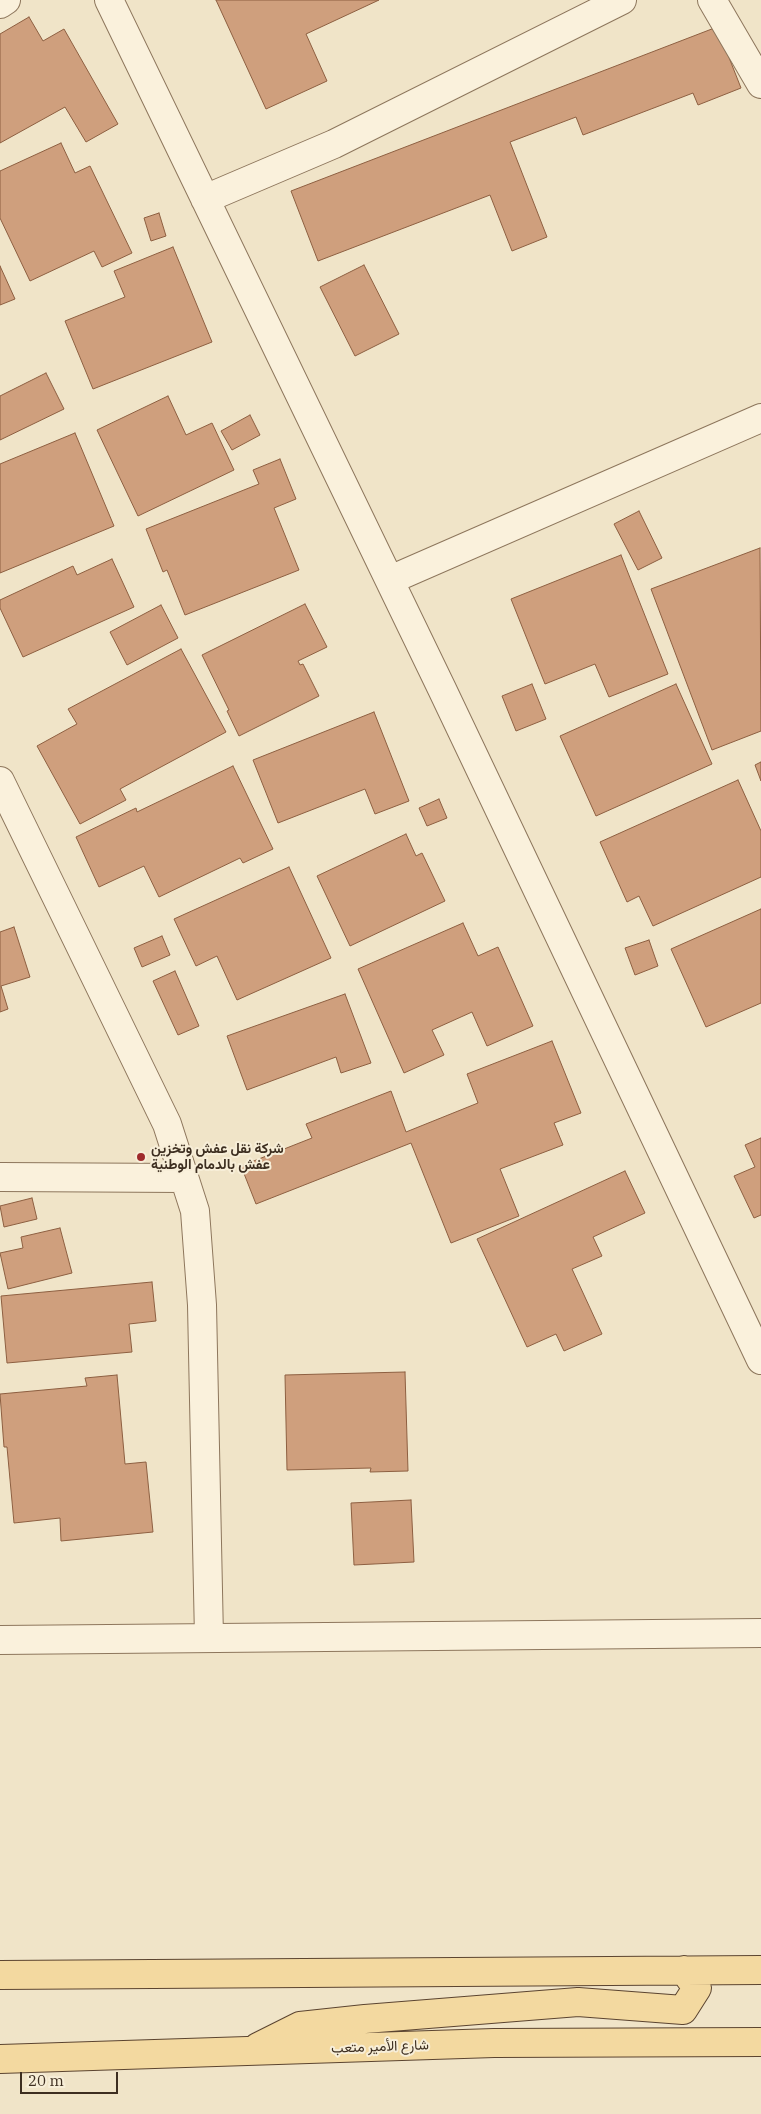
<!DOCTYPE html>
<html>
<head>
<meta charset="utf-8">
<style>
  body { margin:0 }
  #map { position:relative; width:761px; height:2114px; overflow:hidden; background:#f0e4c8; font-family:"IBM Plex Serif",serif }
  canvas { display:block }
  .scale { position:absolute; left:20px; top:2072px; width:98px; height:22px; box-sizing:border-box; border:2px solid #3d2e20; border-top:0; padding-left:6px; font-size:15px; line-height:18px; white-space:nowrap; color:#3d2e20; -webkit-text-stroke:4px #f7eed8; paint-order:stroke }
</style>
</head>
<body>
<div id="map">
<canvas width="761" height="2114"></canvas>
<div class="scale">20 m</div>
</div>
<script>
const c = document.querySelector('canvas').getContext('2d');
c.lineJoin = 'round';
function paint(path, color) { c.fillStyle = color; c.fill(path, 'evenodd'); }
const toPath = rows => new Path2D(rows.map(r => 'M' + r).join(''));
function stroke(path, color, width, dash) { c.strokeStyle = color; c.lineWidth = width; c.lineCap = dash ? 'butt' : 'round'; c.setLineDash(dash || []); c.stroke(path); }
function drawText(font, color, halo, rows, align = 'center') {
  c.font = font + ' "IBM Plex Serif",Vazirmatn,serif'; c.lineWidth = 4; c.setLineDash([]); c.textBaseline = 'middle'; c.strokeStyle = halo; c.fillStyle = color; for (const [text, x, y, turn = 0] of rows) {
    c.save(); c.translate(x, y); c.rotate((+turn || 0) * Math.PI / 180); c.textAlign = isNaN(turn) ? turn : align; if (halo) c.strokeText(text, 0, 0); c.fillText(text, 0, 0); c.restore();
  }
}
const building = toPath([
  [216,0,379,0,306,34,327,81,266,109,216,0],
  [29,17,43,41,64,29,118,124,86,142,65,107,0,143,0,34,29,17],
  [717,27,741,88,698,105,693,93,583,135,576,117,510,142,547,237,512,251,490,195,318,261,291,191,717,27],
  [61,143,75,173,90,166,132,253,102,267,94,251,30,281,0,218,0,171,61,143],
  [159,213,166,236,151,241,144,218,159,213],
  [173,247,212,342,93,389,65,321,125,297,114,271,173,247],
  [364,265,399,334,355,356,320,287,364,265],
  [0,266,15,299,0,305,0,266],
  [46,373,64,409,0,440,0,396,46,373],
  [168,396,186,435,212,423,234,470,138,516,97,430,168,396],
  [250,415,260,435,232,450,221,431,250,415],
  [75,433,114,526,0,573,0,464,75,433],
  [280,459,296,499,274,508,299,570,185,615,167,570,163,572,146,529,259,484,253,470,280,459],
  [639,511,662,558,638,570,614,524,639,511],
  [760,548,761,731,712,750,651,589,760,548],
  [621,555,668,674,609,697,595,664,545,684,511,599,621,555],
  [112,559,134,607,23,657,0,608,0,600,73,566,77,575,112,559],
  [305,604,327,647,298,661,300,665,303,664,319,696,239,736,227,711,229,710,202,655,305,604],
  [161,605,178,638,127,665,110,632,161,605],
  [181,649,226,732,120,789,126,800,80,824,37,746,77,724,68,709,181,649],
  [532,684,546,719,516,731,502,696,532,684],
  [676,684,712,764,596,816,560,736,676,684],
  [374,712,409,801,375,814,365,789,278,823,253,760,374,712],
  [761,762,761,781,755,765,761,762],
  [233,766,273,849,243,863,240,858,159,897,144,866,99,887,76,837,136,808,137,812,233,766],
  [738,780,761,831,761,877,653,926,639,896,627,902,600,842,738,780],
  [439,799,447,818,427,826,419,808,439,799],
  [406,834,416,856,422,853,445,901,350,946,317,876,406,834],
  [289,867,331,958,237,1000,217,956,196,966,174,919,289,867],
  [761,909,761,1003,706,1027,671,949,761,909],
  [463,923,478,956,498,947,533,1026,487,1046,472,1012,432,1030,444,1055,404,1073,358,969,463,923],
  [14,927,30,977,1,986,8,1009,0,1012,0,932,14,927],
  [162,936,170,955,142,967,134,948,162,936],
  [649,940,658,966,635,975,625,948,649,940],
  [175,971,199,1026,178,1035,153,981,175,971],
  [345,994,371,1063,341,1073,336,1057,247,1090,227,1036,345,994],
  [552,1041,581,1113,554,1123,563,1145,500,1169,519,1216,451,1243,411,1143,256,1204,241,1166,312,1138,306,1124,391,1091,406,1132,478,1103,467,1074,552,1041],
  [761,1138,761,1215,754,1218,734,1176,755,1167,745,1145,761,1138],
  [625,1171,645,1213,593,1237,602,1256,572,1269,602,1334,564,1351,556,1334,527,1347,477,1239,625,1171],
  [32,1198,37,1219,4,1227,0,1206,32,1198],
  [60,1228,72,1273,8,1289,0,1253,23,1248,21,1237,60,1228],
  [152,1282,156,1321,129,1324,132,1352,7,1363,1,1296,152,1282],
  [405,1372,408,1471,370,1472,371,1468,287,1470,285,1375,405,1372],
  [117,1375,125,1464,146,1462,153,1532,61,1541,60,1518,14,1523,7,1447,4,1447,0,1394,87,1386,85,1378,117,1375],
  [411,1500,414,1562,354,1565,351,1503,411,1500]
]);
paint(building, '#cf9f7d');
stroke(building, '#8d5f41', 1);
const minor = toPath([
  [109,0,442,689,761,1360],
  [712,0,761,84],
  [0,4,6,0],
  [205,199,334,144,622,0],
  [390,580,761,418],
  [0,781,167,1124,195,1211,202,1305,209,1638],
  [0,1177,184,1178],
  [0,1640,761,1633]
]);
const major = toPath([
  [0,1975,761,1970],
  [258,2047,300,2026,365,2019,578,2002,683,2010,697,1988,684,1970],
  [0,2059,494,2043,761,2042]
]);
stroke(minor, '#8d765c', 30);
stroke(major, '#5b4430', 30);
stroke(minor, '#faf1dc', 28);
stroke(major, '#f3d9a0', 28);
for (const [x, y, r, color] of [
  [141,1157,5,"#9e2a2b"]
]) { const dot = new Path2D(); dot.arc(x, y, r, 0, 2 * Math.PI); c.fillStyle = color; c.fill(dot); stroke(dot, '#f7eed8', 2); }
drawText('bold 14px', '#3d2e20', '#f7eed8', [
  ["شركة نقل عفش وتخزين",151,1149],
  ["عفش بالدمام الوطنية",151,1165]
], 'left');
drawText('14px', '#3d2e20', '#f7eed8', [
  ["شارع الأمير متعب",380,2047,-2]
]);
</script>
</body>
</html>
